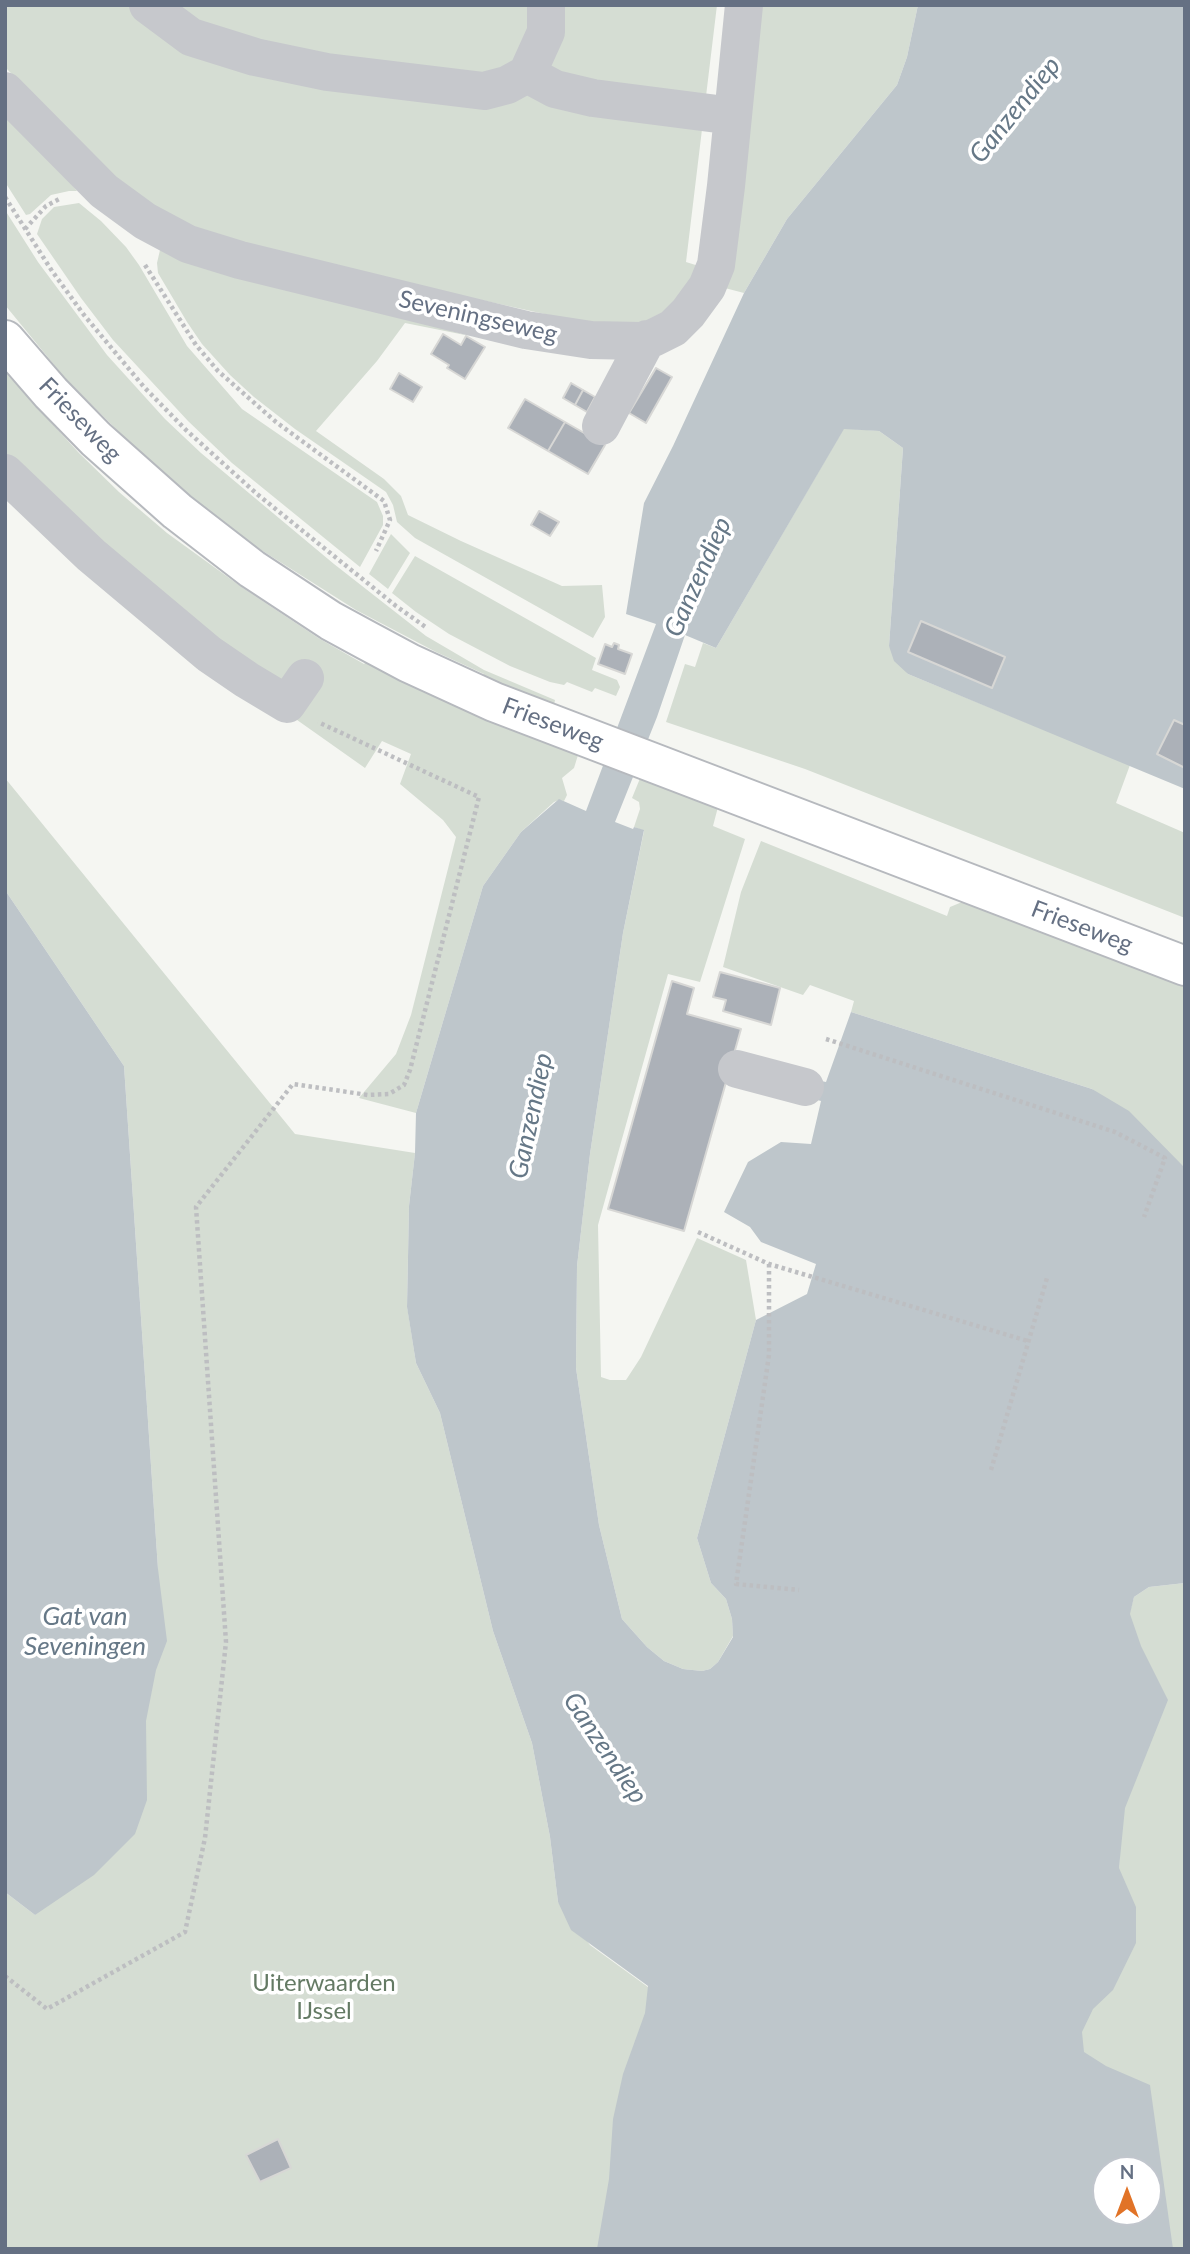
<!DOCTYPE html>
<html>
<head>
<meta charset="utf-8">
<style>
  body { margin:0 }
  #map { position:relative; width:1190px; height:2254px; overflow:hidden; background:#f5f6f2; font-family:Lato,sans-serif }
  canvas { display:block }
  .frame { position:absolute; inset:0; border:7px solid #657083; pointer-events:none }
  .north { position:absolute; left:1092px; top:2156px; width:70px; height:70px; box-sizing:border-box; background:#fff; border:2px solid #c1c6cd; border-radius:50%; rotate:0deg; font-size:19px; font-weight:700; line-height:28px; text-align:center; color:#657083 }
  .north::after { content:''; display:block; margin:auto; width:24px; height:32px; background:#e17327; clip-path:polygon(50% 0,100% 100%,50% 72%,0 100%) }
</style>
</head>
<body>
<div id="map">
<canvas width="1190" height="2254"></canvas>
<div class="frame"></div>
<div class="north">N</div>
</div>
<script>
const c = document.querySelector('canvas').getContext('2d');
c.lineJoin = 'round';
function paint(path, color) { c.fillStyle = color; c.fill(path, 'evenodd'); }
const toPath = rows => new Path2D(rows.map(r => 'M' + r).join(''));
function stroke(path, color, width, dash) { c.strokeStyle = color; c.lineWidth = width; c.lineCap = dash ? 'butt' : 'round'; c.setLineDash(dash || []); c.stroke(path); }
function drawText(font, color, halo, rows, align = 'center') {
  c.font = font + ' Lato,sans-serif'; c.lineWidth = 7; c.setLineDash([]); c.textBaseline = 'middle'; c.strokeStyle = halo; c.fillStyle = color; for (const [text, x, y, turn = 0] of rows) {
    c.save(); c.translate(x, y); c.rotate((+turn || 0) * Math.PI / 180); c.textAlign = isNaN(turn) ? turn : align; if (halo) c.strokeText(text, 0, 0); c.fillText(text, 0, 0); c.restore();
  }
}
paint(toPath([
  [5,5,717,5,686,262,702,267,688,299,657,318,628,327,599,326,191,236,131,198,5,67],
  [757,5,918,5,907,57,897,85,787,219,744,293,721,287],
  [5,102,77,191,69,191,51,195,30,214,26,215,5,182],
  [79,203,101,221,126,247,139,265,187,346,242,409,377,502,383,516,383,525,360,567,232,463,188,421,113,340,81,298,37,234,42,219,54,207],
  [5,210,38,262,107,355,165,419,201,453,334,564,426,636,484,670,555,700,554,705,483,678,484,674,436,652,356,610,250,543,177,486,139,452,64,377,5,305],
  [160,250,470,336,405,323,377,361,316,431,384,479,401,496,408,515,461,541,562,586,602,585,605,617,593,638,415,538,397,522,393,505,386,492,295,429,254,397,230,375,202,344,187,322,158,273,157,263],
  [5,372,79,453,119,492,167,533,243,588,320,639,364,664,366,662,578,755,574,768,562,778,567,795,564,801,559,800,554,802,521,832,483,886,416,1113,359,1098,396,1054,411,1015,456,837,443,820,400,784,411,754,382,741,365,768,290,715,280,691,5,463],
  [844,428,879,431,903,448,889,646,908,674,1130,765,1116,803,1185,833,1185,918,805,769,666,722,685,664,695,667,703,643,716,648],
  [391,534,410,553,388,589,369,574],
  [415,556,596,658,592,670,617,680,620,687,616,696,595,688,592,692,567,682,564,685,550,682,510,666,449,634,416,612,392,593],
  [641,776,718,807,713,826,745,839,700,982,668,974,598,1225,601,1377,610,1380,626,1380,641,1357,697,1238,746,1260,756,1320,697,1538,711,1583,726,1599,732,1619,733,1636,718,1662,710,1669,702,1671,683,1669,664,1661,647,1647,622,1619,599,1525,576,1368,577,1266,590,1154,623,933,644,831,634,827,640,809,639,802,632,798],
  [5,778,295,1134,415,1153,409,1206,407,1306,416,1363,440,1413,493,1631,532,1743,550,1837,558,1902,590,1945,648,1987,1119,1868,1129,1615,1134,1597,1149,1587,1185,1583,1185,2249,5,2249,5,1892,35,1915,145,1721,158,1569,124,1066,5,890],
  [1106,2170,1148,2170,1148,2212,1106,2212],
  [761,841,947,916,950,907,967,900,1185,986,1185,1168,1092,1089,851,1012,854,1001,810,985,803,995,723,967,741,892]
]), '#d5ddd3');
paint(toPath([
  [918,5,1185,5,1185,789,908,674,894,661,889,646,903,448,879,431,844,429,716,648,685,635,657,717,615,822,633,829,634,827,644,830,623,933,590,1154,577,1266,576,1368,599,1525,622,1619,647,1647,664,1661,683,1669,702,1671,710,1669,718,1662,733,1637,732,1619,726,1599,711,1583,697,1538,756,1320,807,1294,816,1264,761,1242,750,1227,724,1212,748,1162,781,1142,811,1144,821,1101,803,1096,807,1078,826,1082,851,1012,1092,1089,1129,1111,1185,1168,1185,1583,1149,1587,1134,1597,1130,1614,1141,1646,1168,1700,1125,1808,1119,1868,1136,1907,1136,1943,1113,1990,1093,2009,1082,2032,1084,2052,1106,2066,1150,2085,1173,2249,597,2249,609,2179,613,2119,623,2074,645,2013,648,1986,571,1930,558,1902,550,1837,532,1743,493,1631,440,1413,416,1363,407,1307,409,1206,415,1153,416,1113,483,886,521,832,559,799,586,811,656,624,626,614,644,503,673,446,744,293,787,219,897,85,907,57],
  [1106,2170,1148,2170,1148,2212,1106,2212],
  [5,890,124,1066,158,1569,167,1641,156,1670,146,1721,147,1800,135,1834,94,1875,35,1915,5,1892]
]), '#bec6cb');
const building = toPath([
  [443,334,461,345,466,336,485,347,465,379,447,368,449,365,431,354,443,334],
  [656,368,672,377,646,423,629,413,656,368],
  [399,373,422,387,413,402,390,389,399,373],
  [571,383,583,390,575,405,563,398,571,383],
  [583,390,595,397,587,412,575,405,583,390],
  [525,399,565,422,548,451,508,428,525,399],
  [565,422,605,445,588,474,548,451,565,422],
  [539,511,559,522,550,536,531,525,539,511],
  [921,621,1005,657,992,688,908,652,921,621],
  [614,643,619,645,618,649,632,654,625,674,598,664,605,644,612,647,614,643],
  [1174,720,1185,725,1185,768,1157,754,1174,720],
  [720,972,780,988,771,1025,723,1011,726,1000,713,997,720,972],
  [672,981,694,988,687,1014,741,1029,684,1231,608,1209,672,981],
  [278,2139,291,2168,260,2182,246,2155,278,2139]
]);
paint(building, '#acb1b8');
stroke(building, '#d7d7d5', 2);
const major = toPath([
  [5,340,51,393,96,439,177,511,252,569,331,621,366,640,409,663,494,702,1185,966]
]);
stroke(major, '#b6b9be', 42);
stroke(toPath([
  [5,197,52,271,84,315,144,387,186,430,257,494,396,606,427,628],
  [25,229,46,206,61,198],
  [145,265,196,345,218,371,276,422,384,501,390,520,376,551],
  [826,1039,1115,1132,1165,1158,1144,1217],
  [698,1232,769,1264,1028,1341],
  [769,1264,769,1355,736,1584,799,1590],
  [991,1470,1047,1278],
  [5,1976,47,2009,185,1932,205,1838,226,1642,196,1207,293,1084,368,1095,389,1094,404,1085,410,1070,479,797,318,722]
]), '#bdbec1', 4.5, [3.5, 3.5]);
stroke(toPath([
  [148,5,191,37,255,57,327,72,484,91,507,85,527,74,555,89,593,98,733,116],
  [527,74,546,32,546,5],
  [5,91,104,191,145,221,188,244,240,260,526,330,591,340,641,341,653,338,673,328,688,313,707,287,716,265,726,186,744,5],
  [601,426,647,339],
  [5,473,91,555,209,654,247,680,287,704,305,678],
  [737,1069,805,1087]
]), '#c6c8cc', 38);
stroke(major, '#fff', 38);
drawText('24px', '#657083', '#fff', [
  ["Seveningseweg",478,317,13],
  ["Frieseweg",80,420,46],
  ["Frieseweg",553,724,21],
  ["Frieseweg",1082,927,21]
]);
drawText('24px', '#647a64', '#fff', [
  ["Uiterwaarden",324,1983],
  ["IJssel",324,2011]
]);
drawText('italic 26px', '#667887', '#fff', [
  ["Ganzendiep",1015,110,-51],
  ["Ganzendiep",698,577,-66],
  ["Ganzendiep",531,1116,-78],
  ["Gat van",85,1617],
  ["Seveningen",85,1647],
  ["Ganzendiep",605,1748,56]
]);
</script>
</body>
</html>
